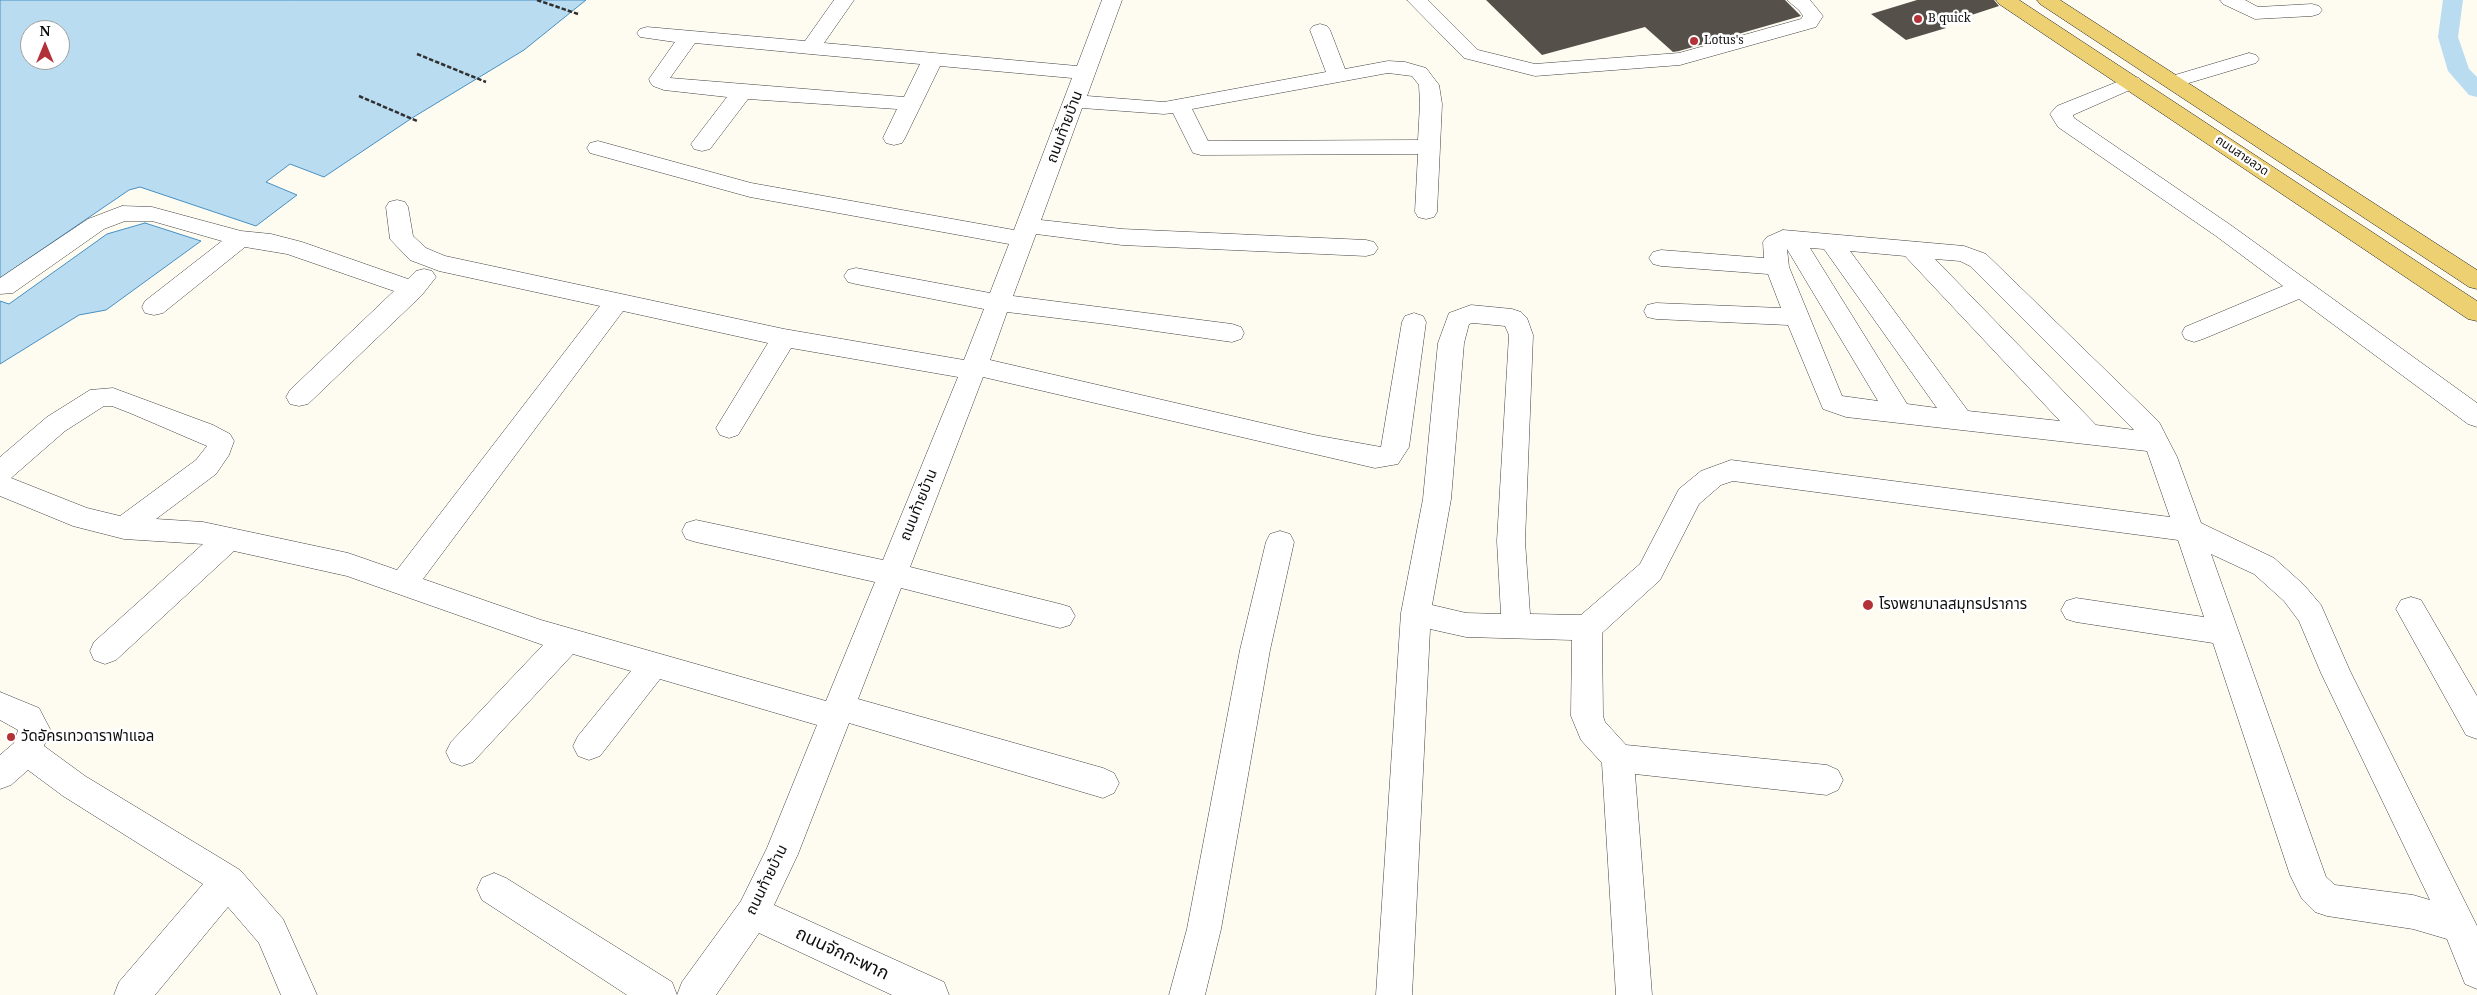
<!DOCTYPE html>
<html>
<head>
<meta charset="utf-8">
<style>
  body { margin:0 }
  #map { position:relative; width:2477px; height:995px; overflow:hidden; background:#fefbf1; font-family:"Noto Serif",serif }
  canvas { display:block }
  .north { position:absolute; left:20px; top:20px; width:50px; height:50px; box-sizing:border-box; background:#fff; border:1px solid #9f9f9f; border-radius:50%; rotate:0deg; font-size:14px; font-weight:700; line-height:20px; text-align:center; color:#0e0e0e }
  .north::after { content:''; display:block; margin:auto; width:18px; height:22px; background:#b33237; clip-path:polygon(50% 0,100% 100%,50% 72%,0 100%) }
</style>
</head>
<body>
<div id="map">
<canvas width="2477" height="995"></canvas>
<div class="north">N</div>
</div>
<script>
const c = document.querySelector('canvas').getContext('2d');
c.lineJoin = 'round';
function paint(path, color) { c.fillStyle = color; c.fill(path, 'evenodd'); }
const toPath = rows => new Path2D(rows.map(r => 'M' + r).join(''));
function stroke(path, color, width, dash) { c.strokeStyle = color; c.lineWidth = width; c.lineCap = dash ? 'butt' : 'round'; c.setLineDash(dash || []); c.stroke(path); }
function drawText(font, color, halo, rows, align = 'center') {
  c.font = font + ' "Noto Serif","Noto Sans Thai",serif'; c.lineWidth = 5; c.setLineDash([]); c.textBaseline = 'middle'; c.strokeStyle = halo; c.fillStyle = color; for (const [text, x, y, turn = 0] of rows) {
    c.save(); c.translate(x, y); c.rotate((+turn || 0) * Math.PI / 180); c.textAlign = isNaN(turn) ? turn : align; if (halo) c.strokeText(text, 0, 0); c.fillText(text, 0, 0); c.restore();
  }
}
const water = toPath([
  [0,0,586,0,524,50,412,118,324,177,290,164,266,182,297,195,256,226,140,187,129,190,0,278,0,0],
  [30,30,60,30,60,60,30,60,30,30],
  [145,223,201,241,106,310,79,315,0,364,0,301,9,304,107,234,145,223]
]);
paint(water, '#b9dcf1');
stroke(water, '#4690c2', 1);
paint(toPath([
  [2443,0,2463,0,2458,37,2469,69,2477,77,2477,97,2469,95,2448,71,2438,37,2443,0]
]), '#b9dcf1');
paint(toPath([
  [1486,0,1785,0,1801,16,1679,51,1673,52,1645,27,1542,55],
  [1917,0,1994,0,1999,6,1941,25,1946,28,1906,40,1871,14]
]), '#56504b');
const minor = toPath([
  [834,0,854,0,824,43,1077,66,1102,0,1122,0,1087,96,1164,102,1326,72,1310,30,1313,26,1320,24,1327,26,1330,30,1345,69,1388,61,1405,62,1426,68,1439,85,1442,104,1437,212,1434,217,1426,219,1418,217,1415,212,1418,154,1201,155,1193,153,1173,113,1164,114,1082,108,1041,220,1122,229,1366,240,1374,242,1378,248,1374,254,1366,256,1122,245,1036,234,1013,296,1232,324,1241,327,1244,333,1241,339,1232,342,1106,324,1007,312,990,360,1314,435,1381,447,1402,322,1405,316,1414,313,1423,316,1426,322,1409,447,1398,464,1375,468,983,377,910,567,1060,604,1070,607,1075,616,1070,625,1060,628,901,588,858,699,1103,768,1114,773,1119,783,1114,793,1103,798,849,723,798,854,774,905,944,982,949,995,892,995,759,933,716,995,677,995,682,982,741,901,767,848,817,725,660,679,600,756,589,760,578,756,573,746,578,736,631,671,573,654,473,762,462,766,451,762,446,752,451,742,543,645,347,576,234,551,116,660,105,664,94,660,90,651,94,642,203,544,124,539,73,526,0,496,0,457,47,417,90,390,113,388,213,425,230,434,234,441,229,455,216,474,156,519,203,522,348,553,397,570,600,306,439,271,410,260,390,239,386,207,389,202,397,200,405,202,408,207,413,236,426,248,445,256,784,329,964,360,984,309,856,284,848,282,844,276,848,270,856,268,990,293,1009,244,750,197,590,153,587,148,590,143,598,141,751,183,1014,230,1072,78,940,66,905,138,902,143,894,145,886,143,883,138,897,109,748,99,710,149,702,151,694,149,691,144,727,97,664,90,653,86,650,82,649,79,675,42,640,37,637,33,640,29,647,27,805,41,834,0],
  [695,43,810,54,920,64,904,97,670,78,695,43],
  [1388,73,1412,76,1419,85,1420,104,1418,140,1208,141,1192,109,1388,73],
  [623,311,768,343,716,428,720,435,729,438,738,435,791,348,958,377,883,560,696,520,686,523,682,531,686,539,696,542,875,582,826,701,541,620,423,579,623,311],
  [104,406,112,406,130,413,207,446,196,460,120,516,87,508,11,478,65,431,104,406],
  [1407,0,1428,0,1478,50,1535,64,1679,53,1801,19,1803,16,1799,10,1787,0,1810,0,1823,16,1816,27,1680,65,1535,76,1464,58,1407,0],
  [2220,0,2245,0,2258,7,2312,4,2319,6,2322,10,2319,14,2312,16,2255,19,2223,4,2220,0],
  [2249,53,2256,55,2259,59,2256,63,2172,88,2165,86,2162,82,2165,78,2249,53],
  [2132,76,2139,78,2142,82,2139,86,2073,115,2074,118,2232,226,2477,403,2477,427,2468,424,2299,299,2203,339,2194,342,2185,339,2182,333,2185,327,2283,286,2216,236,2058,127,2050,114,2057,106,2132,76],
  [122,206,152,207,241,231,271,234,302,242,408,279,416,271,424,269,432,271,436,277,422,295,308,404,299,406,290,404,286,397,290,390,394,291,287,254,245,247,163,313,154,315,145,313,142,307,145,301,222,241,152,221,125,221,104,229,13,293,0,294,0,278,88,219,122,206],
  [1783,230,1964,246,1986,254,2159,422,2177,457,2201,523,2274,558,2304,585,2321,605,2350,671,2477,926,2477,989,2465,984,2447,939,2413,929,2327,916,2315,912,2302,899,2290,875,2213,643,2076,622,2066,619,2061,610,2066,601,2076,598,2204,617,2178,540,1733,481,1721,485,1699,504,1660,580,1602,633,1603,716,1605,722,1626,745,1827,765,1838,770,1843,780,1838,790,1827,795,1635,774,1652,995,1616,995,1602,763,1581,740,1571,716,1572,640,1466,637,1430,629,1412,995,1376,995,1401,613,1423,499,1438,343,1449,313,1471,305,1512,309,1521,312,1527,318,1533,335,1525,541,1530,614,1581,615,1640,564,1679,489,1701,471,1731,460,2170,517,2147,451,1846,417,1823,409,1788,325,1656,319,1647,317,1644,311,1647,305,1656,303,1781,308,1768,274,1661,266,1653,264,1649,258,1653,252,1661,250,1764,258,1763,242,1767,237,1783,230],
  [1810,248,1824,249,1937,408,1907,404,1810,248],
  [1787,249,1878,401,1842,396,1789,267,1787,249],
  [1850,251,1905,256,2060,421,1968,411,1850,251],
  [1935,259,1960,261,1970,266,2134,430,2096,425,1935,259],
  [1473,323,1505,326,1509,335,1497,541,1501,614,1466,613,1432,605,1451,499,1464,343,1469,324,1473,323],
  [2211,554,2254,574,2284,601,2299,621,2321,673,2430,900,2413,895,2335,885,2326,877,2211,554],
  [1280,531,1290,534,1294,542,1270,650,1221,929,1205,995,1169,995,1187,929,1240,650,1266,542,1270,534,1280,531],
  [2411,597,2421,600,2477,696,2477,739,2466,735,2396,609,2401,600,2411,597],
  [0,692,39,708,50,729,44,746,85,776,240,870,283,919,317,995,281,995,259,943,228,907,155,995,114,995,119,982,203,884,63,796,28,770,11,785,0,789,0,755,14,743,18,730,0,720,0,692],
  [494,873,506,878,672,982,677,995,627,995,482,900,477,889,482,878,494,873]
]);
const major = toPath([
  [1996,0,2019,0,2477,301,2477,321,2468,319,1999,4,1996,0],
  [2037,0,2060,0,2477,270,2477,289,2469,287,2040,4,2037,0]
]);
stroke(minor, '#414141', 1);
stroke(major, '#1f1f1f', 1);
stroke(toPath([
  [537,0,578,14],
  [417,54,486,82],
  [359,96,417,121]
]), '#303030', 2.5, [4.5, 2]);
paint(minor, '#fff');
paint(major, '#edd072');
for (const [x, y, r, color] of [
  [1918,19,5,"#b33237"],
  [1694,41,5,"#b33237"],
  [1868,605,6,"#b33237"],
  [11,737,5,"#b33237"]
]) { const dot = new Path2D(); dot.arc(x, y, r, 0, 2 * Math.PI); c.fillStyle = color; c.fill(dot); stroke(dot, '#fff', 2); }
drawText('12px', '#0e0e0e', '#fff', [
  ["B quick",1928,19],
  ["Lotus's",1704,41]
], 'left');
drawText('12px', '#0e0e0e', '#fff', [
  ["ถนนสายลวด",2242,156,34]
]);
drawText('15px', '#0e0e0e', '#fff', [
  ["ถนนท้ายบ้าน",1065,127,-69],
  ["ถนนท้ายบ้าน",919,505,-68],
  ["ถนนท้ายบ้าน",767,880,-64]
]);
drawText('15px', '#0e0e0e', '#fff', [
  ["โรงพยาบาลสมุทรปราการ",1879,605],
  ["วัดอัครเทวดาราฟาแอล",21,737]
], 'left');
drawText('18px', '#0e0e0e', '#fff', [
  ["ถนนจักกะพาก",842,954,25]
]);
</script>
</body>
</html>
